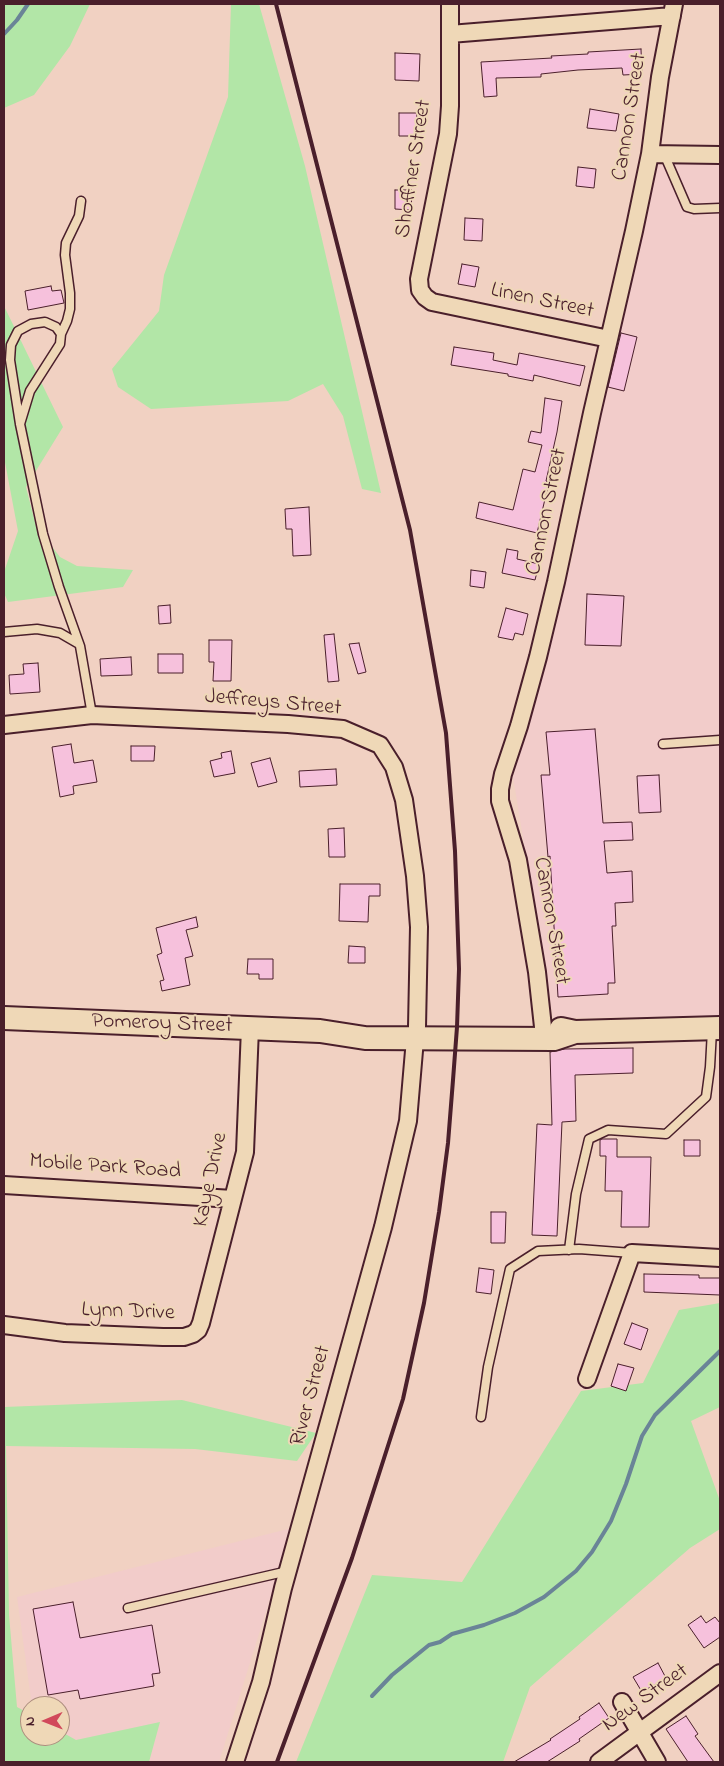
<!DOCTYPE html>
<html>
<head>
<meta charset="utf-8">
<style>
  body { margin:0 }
  #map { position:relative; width:724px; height:1766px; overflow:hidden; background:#f1d1c2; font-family:"Indie Flower",sans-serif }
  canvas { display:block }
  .frame { position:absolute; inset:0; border:5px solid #4a1f2b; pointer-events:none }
  .north { position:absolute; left:20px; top:1696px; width:50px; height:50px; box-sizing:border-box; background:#efd8b7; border:1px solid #ad8e7f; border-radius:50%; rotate:269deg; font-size:14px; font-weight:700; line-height:20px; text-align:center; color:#4a1f2b }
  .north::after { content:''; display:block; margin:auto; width:18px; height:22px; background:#d1495b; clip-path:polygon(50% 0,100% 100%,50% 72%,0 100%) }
</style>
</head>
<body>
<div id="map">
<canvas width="724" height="1766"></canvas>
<div class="frame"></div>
<div class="north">N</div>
</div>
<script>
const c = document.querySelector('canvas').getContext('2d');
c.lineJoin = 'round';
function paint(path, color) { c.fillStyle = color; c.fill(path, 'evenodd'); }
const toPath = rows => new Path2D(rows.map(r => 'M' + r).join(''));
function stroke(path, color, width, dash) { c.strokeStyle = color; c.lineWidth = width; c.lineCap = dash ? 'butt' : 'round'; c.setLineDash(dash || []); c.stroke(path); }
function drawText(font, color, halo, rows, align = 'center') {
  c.font = font + ' "Indie Flower",sans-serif'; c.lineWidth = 4; c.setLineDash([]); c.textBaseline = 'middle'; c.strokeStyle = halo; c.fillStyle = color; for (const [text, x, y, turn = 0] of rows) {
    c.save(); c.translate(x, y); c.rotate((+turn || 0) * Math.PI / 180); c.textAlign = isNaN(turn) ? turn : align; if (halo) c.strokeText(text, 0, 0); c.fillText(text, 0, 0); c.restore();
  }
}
paint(toPath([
  [656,163,720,164,720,1016,553,1018,513,777,575,548,576,510],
  [292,1528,219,1762,39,1762,60,1736,60,1706,32,1706,17,1597]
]), '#f2ccca');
paint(toPath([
  [4,4,90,4,70,46,34,95,4,108],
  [231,4,259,4,305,166,381,493,362,489,343,416,323,384,288,401,151,409,118,387,112,369,159,311,164,275,228,97],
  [4,306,63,427,26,487,36,526,60,557,77,566,133,570,123,587,8,602,4,593,4,572,18,531,4,457],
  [720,1303,720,1407,691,1421,720,1501,720,1529,690,1548,530,1687,503,1762,296,1762,372,1575,462,1582,581,1391,643,1383,679,1310],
  [182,1400,316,1433,297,1461,195,1449,6,1446,9,1615,17,1707,30,1714,30,1736,60,1736,60,1731,76,1740,160,1722,149,1762,4,1762,4,1407]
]), '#b2e6a7');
stroke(toPath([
  [4,34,17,20,28,4],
  [372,1696,392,1675,429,1645,440,1642,452,1634,484,1625,515,1613,544,1597,576,1571,592,1552,611,1521,626,1484,642,1436,655,1415,720,1351]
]), '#6a8497', 4);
const building = toPath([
  [641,49,642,74,623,75,622,68,578,70,541,74,541,77,496,78,497,96,484,97,481,62,552,58,551,56,588,54,588,52,641,49],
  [395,53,420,54,419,81,395,80,395,53],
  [590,109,619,114,616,131,587,128,590,109],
  [399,113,417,113,416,136,399,136,399,113],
  [578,167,596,169,594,188,576,186,578,167],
  [395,190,412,190,411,210,395,209,395,190],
  [465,218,483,219,482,241,464,240,465,218],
  [462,264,479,267,475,287,458,284,462,264],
  [51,286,52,291,61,290,64,303,28,310,25,291,51,286],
  [621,333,637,337,624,391,608,387,621,333],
  [454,347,494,353,493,360,517,365,519,353,585,366,580,386,534,375,533,381,508,376,508,374,451,365,454,347],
  [545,398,562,401,557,432,546,481,549,482,537,533,476,518,479,502,513,510,523,469,535,472,542,445,528,442,531,431,541,433,545,398],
  [309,507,311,555,293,556,292,529,286,529,285,509,309,507],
  [507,549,518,551,517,559,539,564,535,580,502,573,507,549],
  [471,570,486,572,484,588,470,586,471,570],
  [587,594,624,596,621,646,585,645,587,594],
  [170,605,171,623,159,624,158,606,170,605],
  [506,608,528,614,523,635,515,633,513,640,498,637,506,608],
  [334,634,339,681,328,682,324,635,334,634],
  [209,640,232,640,231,681,213,681,214,662,209,662,209,640],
  [359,643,366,672,358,674,349,644,359,643],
  [158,654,183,654,183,673,158,673,158,654],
  [131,657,132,675,101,676,100,659,131,657],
  [38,663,40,692,10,694,9,675,24,674,23,664,38,663],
  [595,729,603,823,632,822,633,840,604,841,607,873,632,871,633,902,615,903,616,926,612,926,615,983,608,983,608,994,558,997,550,856,548,857,541,775,550,775,546,732,595,729],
  [71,744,74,763,93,760,97,782,73,786,74,794,60,797,52,747,71,744],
  [131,746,155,746,154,761,131,761,131,746],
  [231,751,235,773,214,777,210,761,222,758,221,753,231,751],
  [270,758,277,782,258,787,251,763,270,758],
  [336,769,337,785,300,787,299,771,336,769],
  [659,775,661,812,639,813,637,776,659,775],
  [344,828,345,857,329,857,328,829,344,828],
  [340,884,380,884,380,896,369,896,368,922,339,921,340,884],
  [196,917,198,927,186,930,193,956,185,958,190,985,162,991,160,981,164,980,157,955,162,953,156,928,196,917],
  [349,946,365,947,365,963,348,963,349,946],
  [248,959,273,959,273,979,259,979,259,974,247,974,248,959],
  [633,1048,633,1073,575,1075,576,1121,562,1122,557,1236,532,1235,537,1124,552,1125,550,1052,565,1049,633,1048],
  [602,1139,617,1139,617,1157,651,1157,649,1227,621,1227,622,1191,605,1191,606,1156,600,1156,600,1140,602,1139],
  [684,1140,700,1140,700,1156,684,1156,684,1140],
  [491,1212,506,1212,505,1243,491,1243,491,1212],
  [479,1268,494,1270,491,1294,476,1292,479,1268],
  [644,1274,699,1275,699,1278,720,1278,720,1295,644,1292,644,1274],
  [632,1323,648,1329,641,1350,624,1344,632,1323],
  [618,1364,634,1368,626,1391,611,1386,618,1364],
  [73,1602,80,1638,152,1625,160,1673,152,1674,154,1686,80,1699,78,1690,48,1695,33,1609,73,1602],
  [701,1616,706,1623,715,1617,720,1623,720,1637,704,1648,688,1625,701,1616],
  [658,1663,666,1678,642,1692,633,1677,658,1663],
  [599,1703,609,1718,579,1739,580,1741,547,1762,514,1762,551,1740,550,1739,580,1719,579,1717,599,1703],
  [686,1716,698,1734,695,1736,714,1762,688,1762,666,1729,686,1716]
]);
paint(building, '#f6c1dc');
stroke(building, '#4a1f2b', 1);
const lane = toPath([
  [664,154,687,207,694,209,720,208],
  [61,334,67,321,70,309,70,293,65,255,66,243,79,216,81,201],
  [20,424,30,391,60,344,61,334,56,327,45,322,31,324,18,331,11,345,10,360,20,424,43,534,59,587,80,646,92,715],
  [4,632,37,629,60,633,79,644],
  [663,744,720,740],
  [569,1250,576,1194,589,1139,608,1130,666,1134,706,1097,710,1067,712,1030],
  [481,1417,488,1367,510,1269,538,1251,579,1249,632,1253],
  [128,1608,288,1571]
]);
const street = toPath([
  [450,4,450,106,448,134,419,279,420,290,425,297,432,302,609,339],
  [450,34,672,16],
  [650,154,720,155],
  [4,725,92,715,288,724,343,729,380,745,394,767,404,800,415,876,419,927,417,1027],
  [543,1027,537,972,518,860,500,801,500,789,503,774,519,726,538,657,556,582,592,413,634,231,650,154,660,77,674,4],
  [4,1185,233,1199],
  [4,1325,65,1333,163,1337,184,1337,193,1334,198,1330,201,1323,245,1152,250,1028],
  [587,1379,632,1253,720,1258],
  [622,1702,657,1762],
  [235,1762,261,1682,283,1588,383,1227,408,1121,415,1039],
  [599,1762,720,1673]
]);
const secondary = toPath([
  [4,1018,320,1031,365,1038,554,1039,575,1032],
  [561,1029,575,1032,720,1028]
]);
stroke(lane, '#4a1f2b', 11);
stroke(street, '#4a1f2b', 20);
stroke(secondary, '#4a1f2b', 26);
stroke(lane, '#efd8b7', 8);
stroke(street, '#efd8b7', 16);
stroke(secondary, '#efd8b7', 22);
stroke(toPath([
  [276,4,410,530,446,733,455,851,459,969,457,1027,453,1080,448,1143,439,1212,424,1303,403,1399,352,1558,277,1762]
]), '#4a1f2b', 4);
drawText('22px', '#4a1f2b', '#efd8b7', [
  ["Cannon Street",631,117,-81],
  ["Shoffner Street",415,169,-81],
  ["Linen Street",542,302,12],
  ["Cannon Street",548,512,-78],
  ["Jeffreys Street",273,704,5],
  ["Cannon Street",550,921,80],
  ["Pomeroy Street",162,1025,2],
  ["Mobile Park Road",105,1168,4],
  ["Kaye Drive",212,1180,-78],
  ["Lynn Drive",128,1313,2],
  ["River Street",312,1396,-75],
  ["New Street",646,1699,-36]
]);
</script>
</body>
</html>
